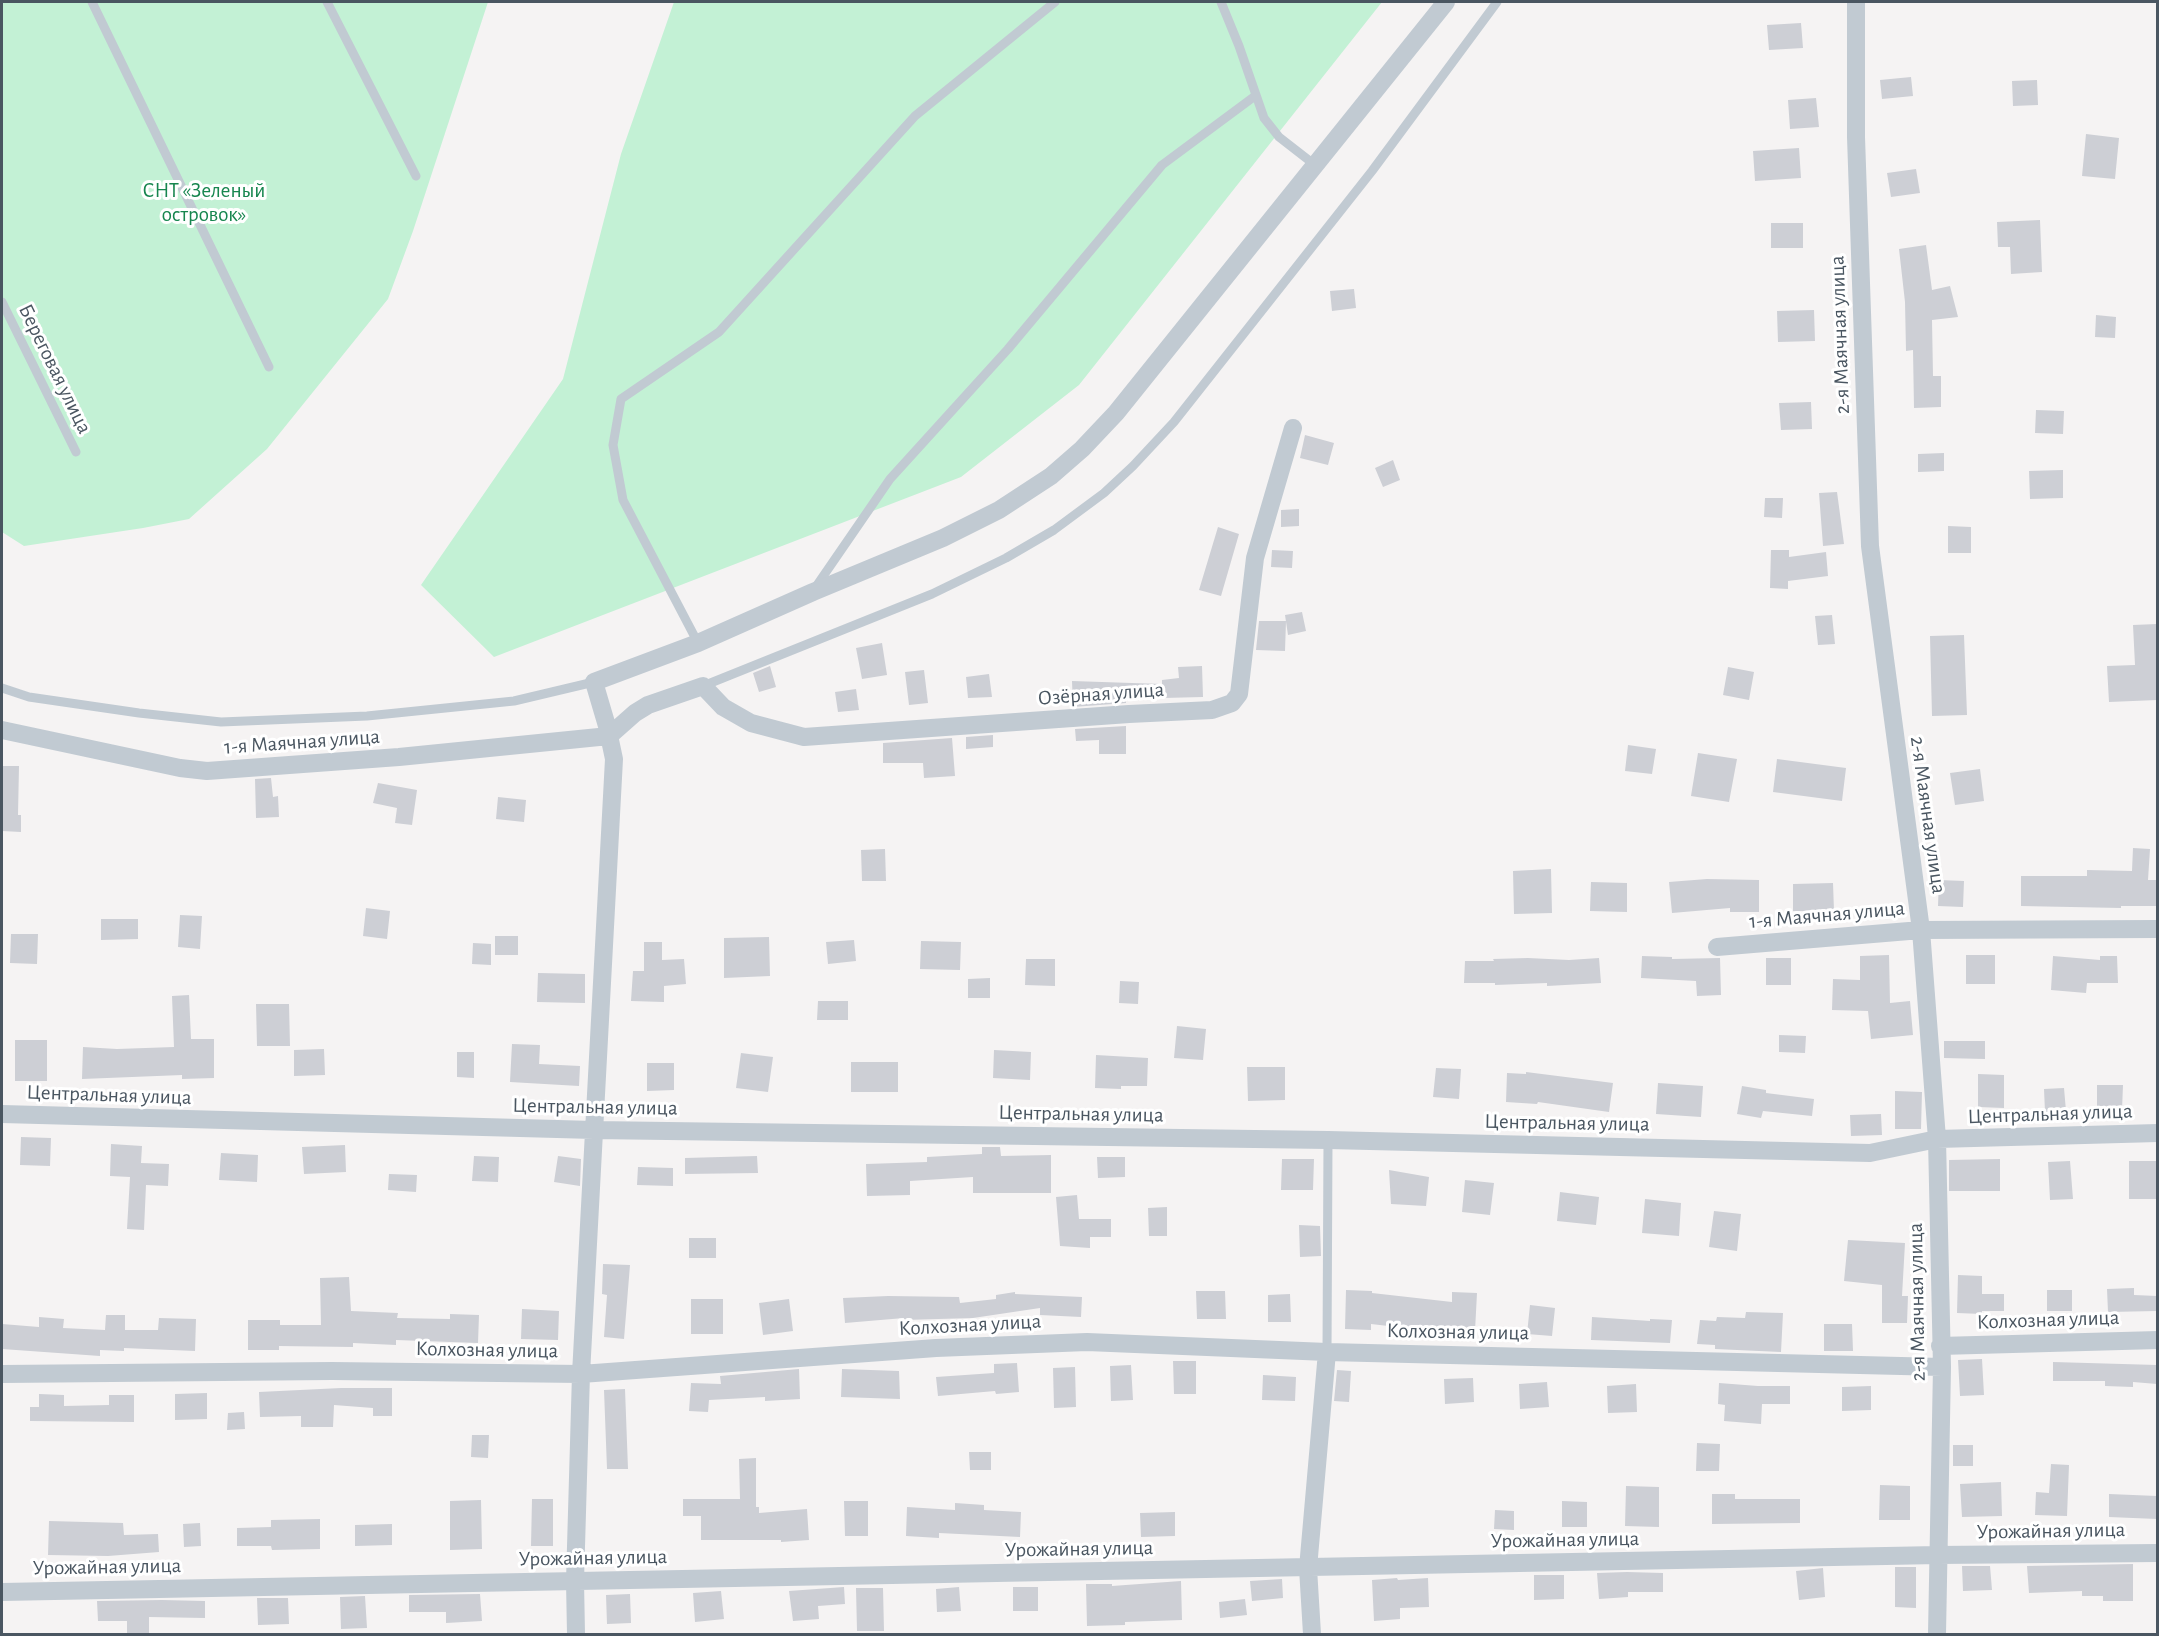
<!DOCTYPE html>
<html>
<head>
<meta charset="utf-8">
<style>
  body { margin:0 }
  #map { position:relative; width:2159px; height:1636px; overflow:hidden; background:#f5f3f3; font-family:"Alegreya Sans",sans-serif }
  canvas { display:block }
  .frame { position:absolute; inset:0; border:3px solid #4a5661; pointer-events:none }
</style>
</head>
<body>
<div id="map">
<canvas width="2159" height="1636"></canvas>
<div class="frame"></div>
</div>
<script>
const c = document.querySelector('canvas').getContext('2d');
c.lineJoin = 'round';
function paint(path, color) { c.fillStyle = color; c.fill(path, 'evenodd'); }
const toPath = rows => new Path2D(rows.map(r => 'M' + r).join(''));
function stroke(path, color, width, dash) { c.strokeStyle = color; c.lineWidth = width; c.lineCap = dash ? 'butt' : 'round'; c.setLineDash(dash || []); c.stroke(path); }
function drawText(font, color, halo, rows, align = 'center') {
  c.font = font + ' "Alegreya Sans",sans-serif'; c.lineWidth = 6; c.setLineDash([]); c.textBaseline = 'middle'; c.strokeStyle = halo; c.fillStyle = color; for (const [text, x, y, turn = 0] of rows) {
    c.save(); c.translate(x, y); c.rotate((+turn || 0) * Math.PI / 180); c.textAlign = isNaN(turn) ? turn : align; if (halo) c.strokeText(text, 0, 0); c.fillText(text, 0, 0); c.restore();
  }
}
paint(toPath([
  [2,2,488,2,413,231,388,299,267,449,189,519,143,528,24,546,2,532],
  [674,2,1382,2,1079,385,961,477,494,657,421,585,563,379,621,154]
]), '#c3f1d5');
paint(toPath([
  [1801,23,1803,48,1769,50,1767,25],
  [1911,77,1913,96,1882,99,1880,80],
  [2037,80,2038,105,2013,106,2012,81],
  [1816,98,1819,127,1790,129,1788,100],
  [2086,134,2119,138,2115,179,2082,176],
  [1799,148,1801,178,1755,181,1753,151],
  [1916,169,1920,193,1891,197,1887,173],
  [2040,220,2042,272,2011,274,2010,247,1998,247,1997,222],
  [1771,223,1803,223,1803,248,1771,248],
  [1926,245,1932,290,1950,286,1958,317,1932,320,1933,376,1941,376,1941,407,1914,408,1913,350,1906,351,1905,302,1899,249],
  [1354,289,1356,308,1332,311,1330,291],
  [1814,310,1815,341,1778,342,1777,311],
  [2096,315,2116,317,2115,338,2095,337],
  [1811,402,1812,429,1781,430,1779,403],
  [2036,410,2064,411,2063,434,2035,433],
  [1305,435,1334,443,1328,465,1300,458],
  [1944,453,1944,471,1918,472,1918,454],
  [1393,460,1400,480,1383,487,1375,468],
  [2063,470,2063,498,2030,499,2029,471],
  [1837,492,1844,544,1823,546,1819,493],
  [1765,498,1783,498,1782,518,1764,517],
  [1299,509,1299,526,1281,527,1281,510],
  [1948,526,1971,527,1971,553,1948,553],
  [1218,527,1239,534,1221,596,1199,590],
  [1272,550,1293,551,1292,568,1271,567],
  [1771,550,1789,550,1789,557,1826,552,1828,576,1788,581,1788,589,1770,588],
  [1302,612,1306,631,1288,635,1285,615],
  [1832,615,1835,644,1818,645,1815,616],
  [1259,621,1286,621,1285,651,1256,650],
  [2157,624,2157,700,2109,702,2107,666,2135,665,2133,625],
  [1964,635,1967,715,1932,716,1930,636],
  [882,643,887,675,862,679,856,648],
  [770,666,776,687,759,692,753,673],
  [1202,666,1203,697,1163,698,1163,695,1126,698,1126,703,1073,707,1072,681,1162,684,1162,680,1179,678,1178,667],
  [1728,667,1754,672,1749,700,1723,695],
  [924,670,928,703,909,705,905,672],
  [989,674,992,697,968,698,966,677],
  [856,689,859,710,838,712,835,692],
  [1126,726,1126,754,1099,754,1099,740,1076,741,1075,729],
  [993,735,993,747,966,749,966,737],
  [952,738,955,776,924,778,923,763,883,763,883,743],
  [1628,745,1656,749,1652,774,1625,771],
  [1698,753,1737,759,1729,802,1691,796],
  [1777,759,1846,768,1842,801,1773,792],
  [2,766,19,766,18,815,21,815,21,832,2,831],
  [1980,769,1984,801,1955,805,1950,773],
  [271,778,273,797,278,796,279,817,256,818,255,779],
  [378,783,417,790,412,825,395,823,397,808,373,803],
  [498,797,526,800,524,822,496,819],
  [2133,848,2150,849,2148,880,2157,880,2157,906,2121,906,2121,908,2021,906,2021,876,2087,876,2087,870,2132,871],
  [885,849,886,881,862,881,861,850],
  [1551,869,1552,913,1514,914,1513,871],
  [1707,879,1759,880,1759,912,1730,912,1730,908,1672,913,1669,882],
  [1939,880,1964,881,1963,907,1938,906],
  [1591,882,1627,883,1627,912,1590,911],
  [1833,883,1834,911,1793,911,1793,884],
  [366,908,390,911,387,939,363,936],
  [180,915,202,916,200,949,178,947],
  [101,919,138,919,138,939,101,940],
  [11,934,38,934,37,964,10,963],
  [495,936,518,936,518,955,495,955],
  [769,937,770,976,724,978,724,938],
  [854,940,856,961,828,964,826,942],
  [921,941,961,942,960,970,920,969],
  [644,942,662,942,662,960,684,959,686,984,664,986,664,1002,631,1001,633,971,644,971],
  [473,943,491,944,491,965,472,964],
  [1889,955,1890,1003,1910,1001,1913,1035,1871,1039,1868,1011,1832,1010,1833,979,1860,980,1860,956],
  [1966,955,1995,955,1995,984,1966,984],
  [1642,956,1672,957,1672,959,1720,958,1721,995,1697,996,1696,981,1641,978],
  [2053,956,2100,960,2100,956,2117,956,2118,983,2087,983,2086,993,2051,990],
  [1528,958,1569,960,1599,958,1601,983,1547,986,1547,983,1495,985,1495,983,1464,983,1465,961,1494,961,1493,959],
  [1766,958,1791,958,1791,985,1766,985],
  [1026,959,1055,959,1055,986,1025,985],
  [538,973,585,974,585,1003,537,1002],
  [990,978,990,998,968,998,968,979],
  [1120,981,1139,982,1138,1004,1119,1003],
  [189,995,191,1039,214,1039,214,1078,182,1079,182,1075,82,1079,83,1047,117,1049,174,1047,172,996],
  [818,1001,848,1001,848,1020,817,1020],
  [256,1004,289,1004,290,1046,257,1046],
  [1177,1026,1206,1029,1203,1060,1174,1058],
  [1779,1035,1806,1036,1805,1053,1779,1052],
  [15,1040,47,1040,47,1081,15,1081],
  [1944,1041,1985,1041,1985,1059,1944,1058],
  [512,1044,540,1045,539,1064,580,1066,579,1086,510,1082],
  [324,1049,325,1075,294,1076,294,1050],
  [994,1050,1031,1052,1030,1080,993,1078],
  [457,1052,474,1052,474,1078,457,1077],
  [741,1053,773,1057,768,1092,736,1088],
  [1096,1055,1148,1058,1147,1086,1121,1086,1121,1089,1095,1088],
  [851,1062,898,1062,898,1092,851,1092],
  [647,1063,674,1063,674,1090,647,1091],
  [1247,1067,1285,1067,1285,1100,1248,1101],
  [1436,1068,1461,1069,1459,1099,1433,1097],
  [1526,1072,1613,1083,1609,1112,1538,1102,1537,1104,1506,1102,1507,1073,1526,1074],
  [1978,1074,2004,1075,2004,1108,1978,1107],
  [1658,1083,1703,1086,1701,1117,1656,1114],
  [2097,1085,2123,1085,2122,1110,2097,1110],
  [1742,1086,1766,1090,1766,1093,1814,1099,1812,1116,1763,1111,1761,1118,1737,1114],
  [2064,1088,2066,1111,2045,1112,2044,1089],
  [1895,1091,1922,1092,1921,1129,1895,1129],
  [1881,1114,1882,1135,1851,1136,1850,1115],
  [21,1137,51,1138,50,1166,20,1165],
  [111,1144,142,1146,141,1163,169,1164,168,1186,146,1185,144,1230,127,1229,130,1177,110,1176],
  [345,1145,346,1172,304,1174,302,1147],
  [982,1147,1000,1147,1001,1156,1051,1155,1051,1193,973,1193,973,1177,910,1181,910,1195,867,1196,866,1164,927,1162,927,1157,982,1154],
  [221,1153,258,1155,257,1182,219,1180],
  [474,1156,499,1157,498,1182,472,1181],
  [558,1156,581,1159,580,1186,554,1182],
  [757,1156,758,1173,685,1174,685,1158],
  [1097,1157,1125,1157,1125,1177,1098,1178],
  [1282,1159,1314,1159,1313,1190,1281,1190],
  [2000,1159,2000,1191,1949,1191,1949,1160],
  [2070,1161,2073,1199,2050,1200,2048,1162],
  [2129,1161,2156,1161,2156,1199,2129,1199],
  [638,1167,673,1168,673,1186,637,1185],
  [1389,1170,1429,1177,1426,1206,1391,1204],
  [389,1174,417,1175,416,1192,388,1190],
  [1465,1180,1494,1183,1490,1215,1462,1212],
  [1560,1192,1599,1197,1596,1225,1557,1221],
  [1077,1195,1079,1219,1111,1219,1111,1237,1090,1237,1090,1248,1060,1246,1056,1197],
  [1645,1199,1681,1203,1679,1236,1642,1233],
  [1167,1207,1167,1236,1149,1236,1148,1208],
  [1714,1211,1741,1214,1737,1251,1709,1247],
  [1299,1225,1320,1226,1321,1256,1300,1257],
  [689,1238,716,1238,716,1258,689,1258],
  [1848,1240,1905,1243,1902,1296,1908,1296,1907,1323,1882,1323,1882,1285,1844,1281],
  [603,1264,630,1265,624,1339,604,1337,607,1295,602,1294],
  [1958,1275,1982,1276,1982,1294,2004,1294,2004,1311,1982,1311,1982,1314,1957,1313],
  [349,1277,351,1311,398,1313,397,1318,450,1319,450,1314,479,1315,478,1343,396,1340,396,1345,353,1343,353,1347,279,1346,279,1350,248,1350,248,1320,280,1320,280,1325,321,1325,320,1278],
  [2134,1288,2134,1295,2157,1296,2157,1311,2108,1312,2107,1289],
  [1346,1290,1372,1291,1372,1293,1452,1302,1452,1292,1477,1293,1475,1331,1423,1330,1371,1324,1371,1330,1345,1329],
  [2047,1290,2072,1290,2072,1311,2047,1311],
  [1196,1291,1225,1291,1226,1319,1197,1319],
  [1015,1292,1015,1294,1082,1297,1081,1317,1040,1315,1040,1308,973,1318,904,1320,904,1318,845,1323,843,1298,888,1296,959,1297,960,1303,996,1299,996,1295],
  [1290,1294,1291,1322,1268,1322,1268,1295],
  [691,1299,723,1299,723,1334,691,1334],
  [789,1299,793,1331,763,1335,759,1303],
  [1530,1305,1555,1308,1552,1336,1527,1334],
  [522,1309,559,1311,558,1340,521,1339],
  [1746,1312,1783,1313,1781,1352,1715,1349,1715,1345,1697,1344,1700,1320,1716,1321,1717,1317,1745,1318],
  [106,1315,125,1315,125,1330,158,1330,159,1318,196,1319,195,1351,124,1348,124,1351,100,1350,100,1356,2,1349,2,1324,39,1327,39,1317,64,1319,63,1328,105,1330],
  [1592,1317,1650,1321,1650,1319,1672,1320,1670,1343,1591,1340],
  [1824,1324,1852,1324,1853,1351,1824,1351],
  [1982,1359,1984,1395,1960,1396,1958,1360],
  [1173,1361,1196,1361,1196,1394,1174,1394],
  [2053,1362,2157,1365,2157,1384,2133,1382,2133,1387,2105,1386,2105,1381,2053,1381],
  [1017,1363,1019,1392,996,1394,995,1391,938,1396,936,1377,994,1373,994,1364],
  [1131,1365,1133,1400,1111,1401,1110,1366],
  [1075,1367,1076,1407,1054,1408,1053,1368],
  [799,1369,800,1399,765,1401,765,1397,709,1400,708,1412,689,1411,691,1383,721,1384,720,1376],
  [842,1369,899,1371,900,1399,841,1397],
  [1337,1370,1351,1371,1349,1402,1334,1401],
  [1263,1375,1296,1377,1295,1401,1262,1400],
  [1473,1378,1474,1402,1445,1404,1444,1379],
  [1547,1382,1549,1407,1520,1409,1519,1384],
  [1719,1383,1758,1386,1790,1386,1790,1404,1762,1404,1761,1424,1724,1421,1725,1405,1718,1404],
  [1636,1384,1637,1412,1608,1413,1607,1386],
  [1871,1386,1871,1410,1842,1411,1842,1387],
  [341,1388,392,1388,392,1416,373,1416,373,1408,334,1405,333,1427,301,1427,301,1416,260,1417,259,1392],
  [625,1389,628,1469,607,1469,604,1390],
  [207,1393,207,1419,175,1420,175,1394],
  [39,1394,64,1395,64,1406,109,1405,109,1395,134,1395,134,1422,30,1421,30,1407,39,1407],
  [244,1412,245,1429,227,1430,228,1413],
  [472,1435,489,1435,488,1458,471,1457],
  [1697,1443,1720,1444,1719,1471,1696,1471],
  [1953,1445,1973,1445,1973,1466,1953,1466],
  [969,1452,991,1452,991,1470,970,1470],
  [756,1458,756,1507,759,1507,759,1513,807,1509,809,1540,781,1542,781,1540,701,1540,701,1516,683,1516,683,1499,740,1499,739,1459],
  [2051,1464,2069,1465,2067,1516,2035,1515,2036,1492,2049,1493],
  [2001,1482,2002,1516,1962,1517,1960,1484],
  [1880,1485,1910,1486,1910,1520,1879,1520],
  [1626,1486,1659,1487,1659,1527,1625,1526],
  [1712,1494,1735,1494,1735,1499,1800,1499,1800,1523,1712,1524],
  [2109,1494,2157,1496,2157,1519,2109,1517],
  [532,1499,553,1499,553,1546,531,1546],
  [481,1500,482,1549,450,1550,450,1501],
  [844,1501,868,1501,868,1536,845,1536],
  [1562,1501,1587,1502,1587,1527,1562,1527],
  [955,1503,984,1505,984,1510,1021,1512,1020,1537,939,1533,939,1538,906,1536,907,1507,955,1510],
  [1495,1510,1514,1511,1514,1530,1494,1529],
  [1175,1512,1175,1536,1141,1537,1140,1513],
  [320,1519,320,1549,272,1550,271,1546,237,1546,237,1528,271,1527,271,1520],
  [49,1521,123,1523,124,1535,158,1534,159,1552,108,1556,48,1555],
  [200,1523,201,1546,184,1547,183,1524],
  [392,1524,392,1545,355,1546,355,1525],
  [2133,1564,2133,1601,2103,1601,2103,1596,2082,1596,2082,1591,2029,1593,2027,1566],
  [1962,1566,1990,1566,1992,1590,1963,1591],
  [1895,1567,1916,1567,1916,1608,1895,1607],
  [1823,1568,1825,1597,1799,1600,1796,1571],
  [1627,1572,1663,1573,1663,1592,1628,1592,1628,1597,1599,1599,1597,1573],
  [1534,1575,1564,1575,1564,1599,1534,1600],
  [1397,1578,1398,1580,1428,1578,1429,1607,1400,1608,1400,1619,1374,1621,1372,1580],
  [1282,1579,1283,1598,1252,1601,1250,1581],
  [1181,1581,1182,1620,1125,1622,1125,1625,1087,1626,1086,1584,1112,1584,1112,1586],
  [844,1587,845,1604,818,1606,819,1619,793,1621,789,1591],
  [959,1587,961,1611,937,1612,936,1589],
  [1013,1587,1038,1587,1038,1611,1013,1611],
  [856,1588,883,1588,884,1631,857,1631],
  [721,1591,724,1619,695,1622,693,1593],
  [480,1594,482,1621,446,1623,446,1612,409,1612,409,1595],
  [630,1594,631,1623,607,1624,606,1595],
  [365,1596,367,1628,341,1629,340,1597],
  [257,1598,288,1598,289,1624,258,1625],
  [1245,1599,1247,1615,1220,1618,1219,1602],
  [162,1600,205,1601,205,1618,149,1617,149,1635,127,1635,127,1621,98,1621,97,1601]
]), '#cdcfd5');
stroke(toPath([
  [92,2,269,367],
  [327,2,416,176],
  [1221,2,1239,46,1264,118,1279,137,1315,165],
  [2,302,76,452],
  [815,588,890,479,1008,349,1162,165,1255,96],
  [698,643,623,500,613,445,621,399,719,332,915,116,1055,2],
  [703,686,932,594,1006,558,1054,530,1104,493,1133,466,1174,422,1372,171,1497,2],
  [2,688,29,697,139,713,221,722,367,716,514,701,594,682],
  [1327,1352,1328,1140]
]), '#c1cad2', 9);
stroke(toPath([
  [1856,2,1856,137,1870,546,1921,930,1937,1139,1942,1367,1937,1634],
  [2,730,180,768,207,771,399,757,609,736,635,713,648,705,703,686,723,707,751,723,804,737,1129,714,1212,710,1232,703,1239,694,1255,558,1293,428],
  [1717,947,1921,930,2158,929],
  [2,1114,594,1130,1328,1140,1870,1153,1937,1139,2158,1133],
  [1940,1346,2158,1340],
  [2,1374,332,1371,581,1374,936,1348,1087,1342,1327,1352,1942,1367],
  [2,1592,1938,1555,2158,1553],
  [576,1634,575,1581,581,1374,614,759,607,726,594,682,698,643,813,592,943,538,999,510,1051,476,1082,449,1116,413,1446,2],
  [1312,1634,1308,1568,1327,1352]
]), '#c1cad2', 18);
drawText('21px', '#17864f', '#fff', [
  ["СНТ «Зеленый",204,191],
  ["островок»",204,215]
]);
drawText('21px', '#4a5661', '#fff', [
  ["2-я Маячная улица",1840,335,-92],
  ["Береговая улица",55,369,64],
  ["Озёрная улица",1101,694,-4],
  ["1-я Маячная улица",302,742,-4],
  ["2-я Маячная улица",1928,815,82],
  ["1-я Маячная улица",1827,915,-5],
  ["Центральная улица",109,1095,2],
  ["Центральная улица",595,1107,1],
  ["Центральная улица",1081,1114,1],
  ["Центральная улица",2050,1114,-2],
  ["Центральная улица",1567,1123,1],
  ["2-я Маячная улица",1917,1302,-91],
  ["Колхозная улица",2048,1320,-2],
  ["Колхозная улица",970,1325,-3],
  ["Колхозная улица",1458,1332,1],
  ["Колхозная улица",487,1350,1],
  ["Урожайная улица",2051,1531,-1],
  ["Урожайная улица",1565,1540,-1],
  ["Урожайная улица",1079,1549,-1],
  ["Урожайная улица",593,1558,-1],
  ["Урожайная улица",107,1567,-1]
]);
</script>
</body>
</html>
